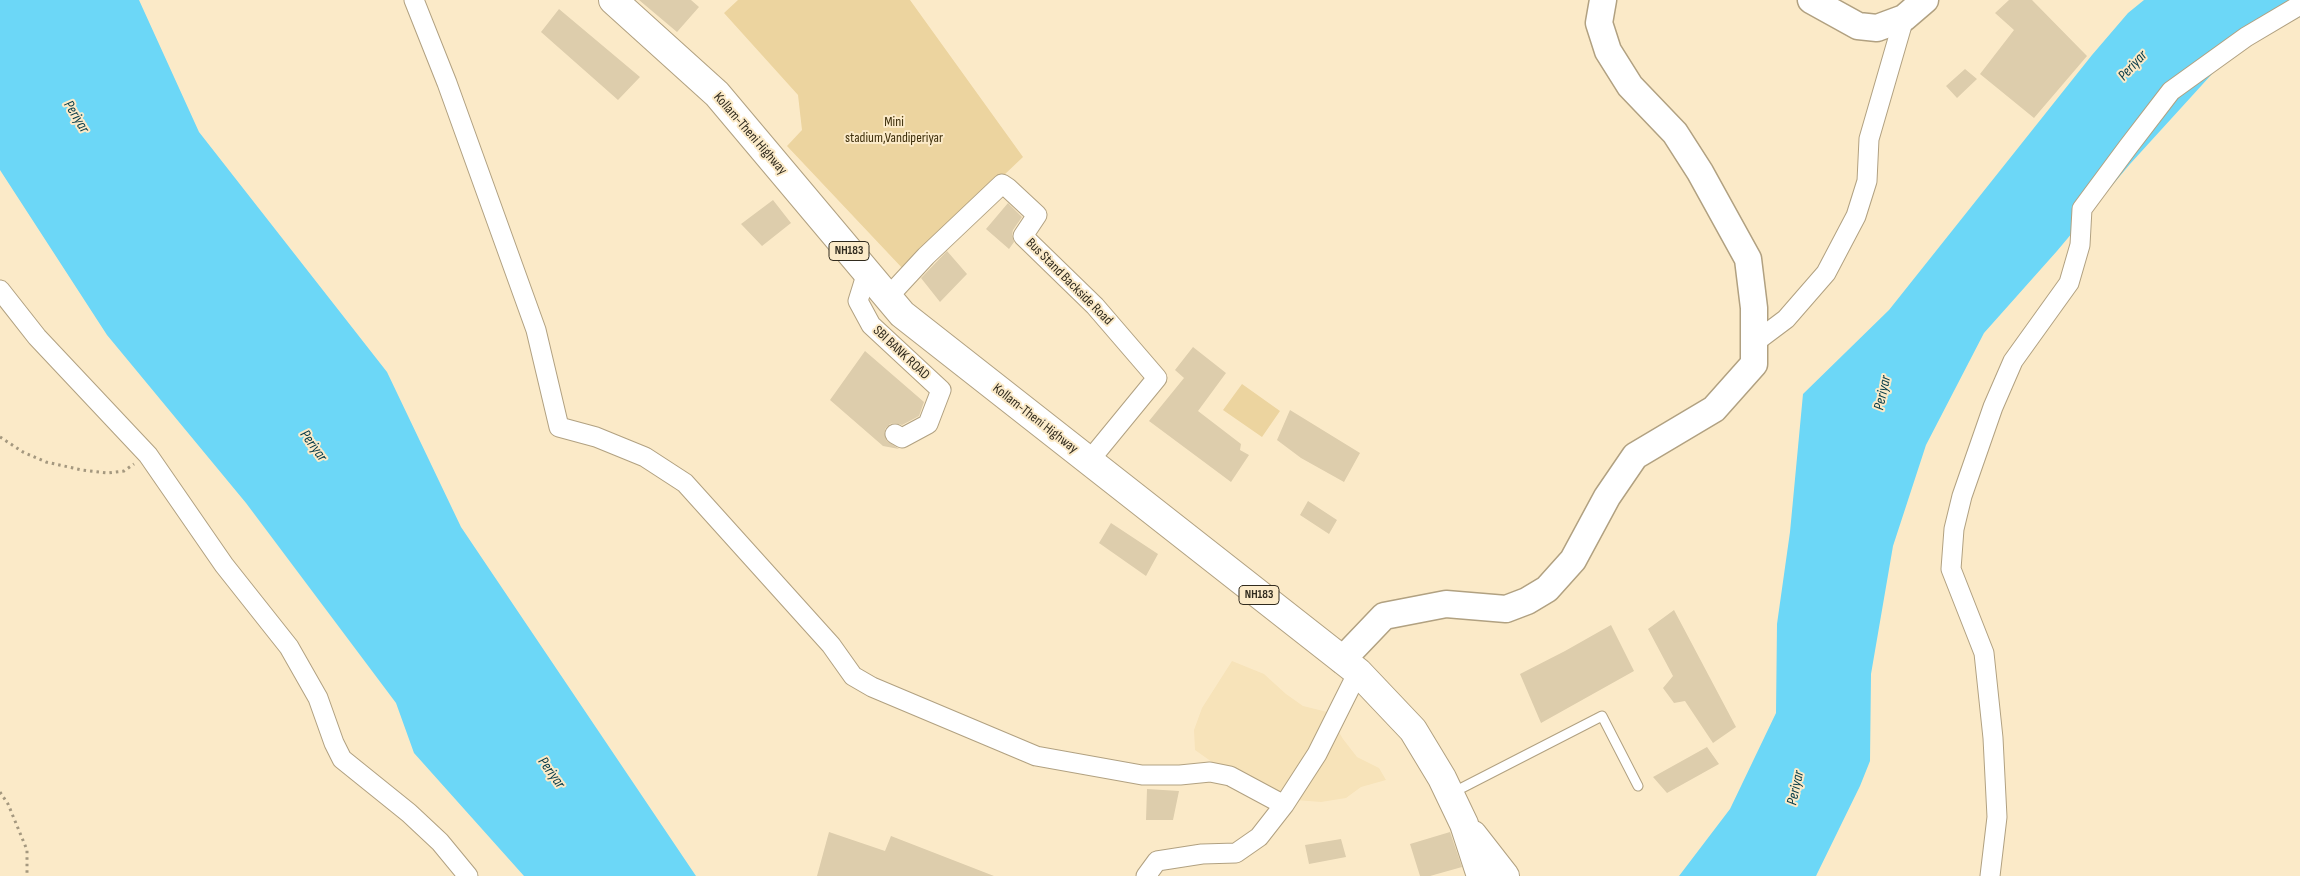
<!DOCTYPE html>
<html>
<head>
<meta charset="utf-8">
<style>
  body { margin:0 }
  canvas { display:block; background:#fbeac8 }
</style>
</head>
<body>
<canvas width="2300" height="876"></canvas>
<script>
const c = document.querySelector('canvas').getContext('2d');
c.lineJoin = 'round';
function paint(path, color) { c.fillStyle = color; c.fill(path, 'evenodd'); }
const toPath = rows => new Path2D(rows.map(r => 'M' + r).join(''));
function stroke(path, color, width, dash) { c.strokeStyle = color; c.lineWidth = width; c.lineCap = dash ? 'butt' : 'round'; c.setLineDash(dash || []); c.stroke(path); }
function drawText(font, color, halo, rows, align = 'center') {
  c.font = font + ' "Sofia Sans Condensed",sans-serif'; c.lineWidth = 4; c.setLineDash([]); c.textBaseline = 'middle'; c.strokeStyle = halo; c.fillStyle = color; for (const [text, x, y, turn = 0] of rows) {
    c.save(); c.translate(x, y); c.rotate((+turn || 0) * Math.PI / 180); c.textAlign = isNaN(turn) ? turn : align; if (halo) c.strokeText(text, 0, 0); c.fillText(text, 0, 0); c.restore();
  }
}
paint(toPath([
  [1232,661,1264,674,1286,694,1303,706,1327,712,1343,739,1357,757,1379,768,1386,780,1361,787,1346,798,1321,802,1271,798,1239,773,1212,762,1195,750,1194,730,1202,708]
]), '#f7e3b9');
paint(toPath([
  [738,0,910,0,1023,157,904,270,787,146,802,130,798,95,724,13],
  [1242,384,1280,411,1262,437,1223,410]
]), '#ecd49f');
paint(toPath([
  [0,0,139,0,199,132,387,372,461,527,696,876,524,876,414,753,396,703,246,503,107,335,0,170],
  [2144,0,2300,0,2300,17,2232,52,2130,164,2057,251,1984,333,1926,445,1893,546,1871,674,1870,761,1860,786,1816,876,1679,876,1730,809,1776,713,1777,624,1790,532,1803,394,1889,310,2092,55,2128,13]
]), '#6cd7f7');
paint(toPath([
  [639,0,691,0,699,7,677,32],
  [2009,0,2032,0,2087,56,2034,118,1980,74,2014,30,1995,13],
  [559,9,640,77,618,100,541,32],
  [1965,69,1977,79,1957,98,1946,86],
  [773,200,791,223,762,246,741,224],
  [1008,203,1022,217,1013,230,1012,235,1014,242,1009,249,986,229],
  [947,251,967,274,940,302,921,278],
  [1193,347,1226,373,1198,411,1241,444,1240,450,1249,455,1231,482,1149,421,1184,378,1175,370],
  [865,351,924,402,919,416,902,425,895,423,890,424,885,429,886,440,899,449,883,446,830,400],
  [1290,410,1360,453,1344,482,1301,458,1277,440],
  [1308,501,1337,520,1329,534,1300,515],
  [1111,523,1158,554,1146,576,1099,543],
  [1674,610,1736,727,1713,743,1685,701,1674,703,1663,688,1673,676,1648,629],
  [1611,625,1634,671,1541,723,1520,674,1565,651],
  [1707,747,1719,764,1667,793,1653,777],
  [1147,789,1179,791,1173,820,1146,820],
  [829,832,885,851,891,836,994,876,817,876],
  [1450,832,1462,867,1430,876,1420,876,1410,844],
  [1341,839,1346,857,1309,864,1305,845]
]), '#ddcdac');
const lane = toPath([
  [1452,793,1602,716,1638,786]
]);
const street = toPath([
  [414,0,447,83,536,330,559,427,596,437,645,457,685,483,831,645,853,676,872,687,1036,756,1142,775,1180,775,1210,772,1230,776,1284,805],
  [867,272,858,301,871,325,941,390,928,424,902,438,895,434],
  [0,290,37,337,148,455,224,565,289,647,318,698,334,743,342,759,409,813,440,842,468,876],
  [888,297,926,256,1002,184,1008,188,1037,215,1023,236,1095,306,1157,378,1089,461],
  [1754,343,1786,319,1826,273,1856,216,1867,181,1869,139,1904,18],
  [1146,876,1157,861,1202,854,1236,853,1259,837,1284,805,1317,754,1358,672],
  [1990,876,1997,817,1993,738,1984,653,1951,569,1954,529,1962,496,1993,407,2013,361,2069,283,2080,245,2082,209,2128,147,2171,91,2246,37,2300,5]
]);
const secondary = toPath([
  [1811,0,1858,26,1877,28,1904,18,1925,0],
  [1342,660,1384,616,1446,604,1506,609,1527,601,1547,589,1573,560,1607,497,1635,456,1714,409,1754,364,1754,308,1748,259,1700,172,1675,133,1630,86,1608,51,1599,23,1603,0]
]);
const highway = toPath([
  [613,0,717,94,902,314,1358,672,1413,730,1442,778,1464,824,1481,876],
  [1473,835,1505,876]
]);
stroke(lane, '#b1a181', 11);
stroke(street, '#b1a181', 21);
stroke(secondary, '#b1a181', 29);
stroke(highway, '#b1a181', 30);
stroke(toPath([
  [0,437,23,452,46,462,82,470,107,473,124,471,134,464],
  [0,792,8,804,27,850,27,876]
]), '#a4987f', 3, [2.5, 4]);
stroke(lane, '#fff', 9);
stroke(street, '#fff', 19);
stroke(secondary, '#fff', 26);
stroke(highway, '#fff', 28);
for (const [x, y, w] of [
  [849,251,40],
  [1259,595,40]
]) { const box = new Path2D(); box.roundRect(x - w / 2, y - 9.5, w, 19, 4); c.fillStyle = '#fbeac8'; c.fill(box); stroke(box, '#312b1e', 1); }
drawText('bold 12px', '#312b1e', null, [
  ["NH183",849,251],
  ["NH183",1259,595]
]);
drawText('14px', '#3d2e0a', '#fbeac8', [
  ["Mini",894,122],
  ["stadium,Vandiperiyar",894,138]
]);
drawText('14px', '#312b1e', '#fbeac8', [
  ["Kollam-Theni Highway",750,134,49],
  ["Bus Stand Backside Road",1069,282,45],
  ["SBI BANK ROAD",901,353,43],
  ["Kollam-Theni Highway",1035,419,38]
]);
drawText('italic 15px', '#073b48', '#fbeac8', [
  ["Periyar",2133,66,-47],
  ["Periyar",76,117,58],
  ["Periyar",1883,393,-78],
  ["Periyar",313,446,54],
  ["Periyar",551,773,54],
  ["Periyar",1796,788,-78]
]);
</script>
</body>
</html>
